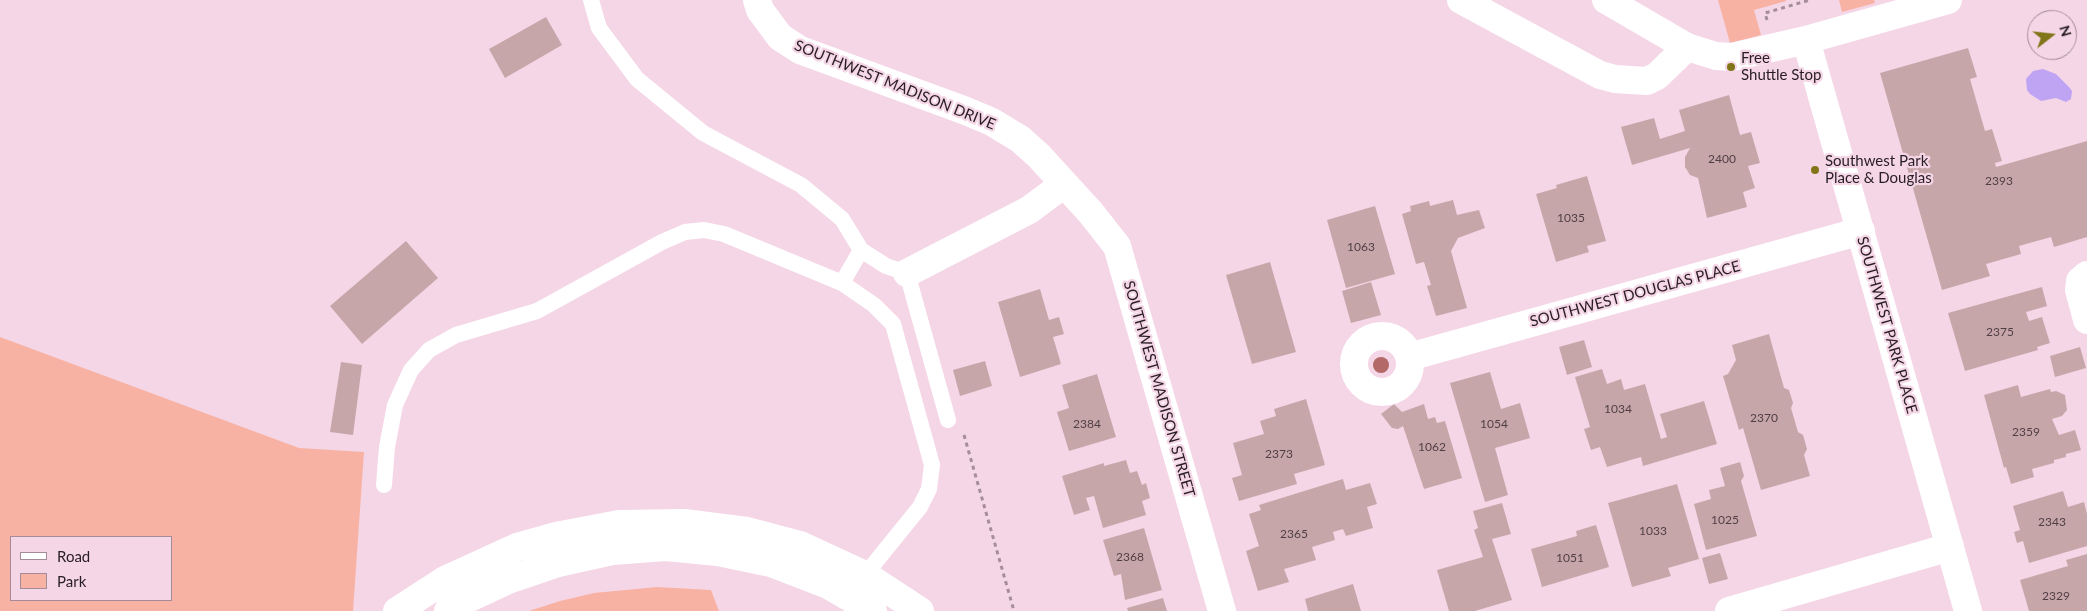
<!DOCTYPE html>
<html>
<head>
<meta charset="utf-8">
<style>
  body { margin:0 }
  #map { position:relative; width:2087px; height:611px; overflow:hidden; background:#f5d6e6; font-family:Lato,sans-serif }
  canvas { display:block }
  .legend { position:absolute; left:10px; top:536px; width:162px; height:65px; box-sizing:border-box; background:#f5d6e6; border:1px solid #a38c98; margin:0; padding:6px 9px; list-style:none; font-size:15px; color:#271d22 }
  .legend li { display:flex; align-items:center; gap:10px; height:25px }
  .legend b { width:25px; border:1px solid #a38c98 }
  .north { position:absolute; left:2027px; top:10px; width:50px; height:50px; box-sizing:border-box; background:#f5d6e6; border:1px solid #a38c98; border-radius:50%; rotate:74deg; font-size:14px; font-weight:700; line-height:20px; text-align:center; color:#271d22 }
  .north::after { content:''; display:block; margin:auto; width:18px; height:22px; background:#807518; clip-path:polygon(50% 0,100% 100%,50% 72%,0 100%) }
</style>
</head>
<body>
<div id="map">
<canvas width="2087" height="611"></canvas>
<ul class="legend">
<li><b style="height:6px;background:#fff"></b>Road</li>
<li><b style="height:14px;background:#f8b2a3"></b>Park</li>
</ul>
<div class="north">N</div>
</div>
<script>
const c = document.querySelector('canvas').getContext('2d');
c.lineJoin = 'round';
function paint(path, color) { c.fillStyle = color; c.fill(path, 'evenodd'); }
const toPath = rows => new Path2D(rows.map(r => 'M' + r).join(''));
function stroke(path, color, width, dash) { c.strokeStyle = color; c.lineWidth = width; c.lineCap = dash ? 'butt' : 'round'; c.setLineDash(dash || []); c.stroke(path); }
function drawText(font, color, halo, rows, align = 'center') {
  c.font = font + ' Lato,sans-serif'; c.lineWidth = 4.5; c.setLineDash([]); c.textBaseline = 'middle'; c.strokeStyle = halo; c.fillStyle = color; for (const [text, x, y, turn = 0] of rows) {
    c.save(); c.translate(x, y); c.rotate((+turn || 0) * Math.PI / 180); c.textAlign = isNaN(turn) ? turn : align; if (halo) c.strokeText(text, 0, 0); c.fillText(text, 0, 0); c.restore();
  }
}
paint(toPath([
  [1718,0,1786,0,1786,1,1754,10,1761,35,1730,43],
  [1839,0,1874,0,1875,3,1842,12],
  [0,337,299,448,364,452,353,611,0,611],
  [171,537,171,600,11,600,11,537],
  [657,587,711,590,719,611,529,611,560,601,594,593]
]), '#f8b2a3');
paint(toPath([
  [2043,69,2056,74,2069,87,2072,91,2071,99,2066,102,2056,98,2041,101,2030,94,2027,90,2026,79,2033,71]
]), '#bfa4f3');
paint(toPath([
  [546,17,562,45,505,78,489,49],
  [1968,48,1977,77,1970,79,1985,131,1992,129,2002,161,1995,163,1996,167,2087,141,2087,237,2054,247,2051,237,2019,246,2021,254,1986,264,1990,276,1942,290,1880,73],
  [1729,95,1740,135,1751,132,1760,163,1748,166,1755,188,1743,192,1747,207,1707,218,1698,178,1690,175,1685,167,1685,157,1690,148,1632,165,1621,127,1654,118,1660,139,1685,131,1679,110],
  [1587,176,1606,241,1587,246,1589,252,1556,262,1536,194,1557,188,1556,185],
  [1453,200,1457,215,1479,210,1485,228,1458,238,1451,251,1467,308,1436,316,1427,286,1431,285,1424,262,1416,264,1402,214,1411,211,1410,206,1429,201,1430,206],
  [1375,206,1395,274,1346,288,1327,220],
  [406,241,438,278,362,344,330,306],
  [1270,262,1296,352,1252,364,1226,275],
  [1371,282,1381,315,1351,323,1342,291],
  [2042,287,2047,306,2026,312,2029,321,2042,317,2050,343,2037,347,2038,350,1965,371,1948,313],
  [1040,289,1049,320,1059,317,1064,334,1053,337,1061,364,1020,377,998,302],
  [1769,334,1784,388,1789,390,1793,403,1791,408,1798,432,1803,435,1807,449,1804,455,1810,476,1761,490,1743,428,1739,430,1723,376,1728,374,1736,360,1732,345],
  [1584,340,1592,367,1567,375,1559,347],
  [2080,347,2086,368,2055,377,2050,356],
  [985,361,992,386,960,396,953,370],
  [341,362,362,365,353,435,330,432],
  [1602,369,1607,384,1621,379,1624,390,1645,384,1661,439,1667,437,1660,414,1704,401,1717,444,1643,466,1641,457,1607,467,1600,447,1591,450,1584,429,1590,427,1575,377],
  [1490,372,1501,409,1520,403,1530,438,1495,448,1508,495,1485,502,1450,383],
  [1097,374,1116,437,1069,451,1057,412,1069,408,1062,385],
  [2018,385,2021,397,2050,389,2051,392,2056,391,2065,395,2067,410,2062,416,2052,419,2059,435,2075,430,2081,450,2066,454,2066,457,2054,460,2054,463,2032,469,2034,477,2011,484,2006,467,2004,468,1984,395],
  [1306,399,1325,465,1294,474,1297,484,1239,501,1232,478,1242,475,1233,443,1264,434,1260,421,1276,416,1274,409],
  [1394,404,1402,412,1424,404,1428,419,1435,417,1437,423,1445,421,1462,478,1424,489,1403,426,1398,429,1392,428,1381,414],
  [1126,460,1130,473,1137,471,1142,485,1146,483,1150,498,1142,501,1146,515,1103,528,1094,496,1086,498,1090,510,1074,515,1062,476,1104,463,1104,466],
  [1740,462,1744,476,1741,481,1757,536,1706,550,1694,504,1711,499,1709,490,1725,486,1720,468],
  [1343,479,1346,490,1370,483,1377,504,1367,507,1373,528,1346,536,1343,529,1333,532,1335,540,1312,547,1316,560,1284,569,1289,582,1258,591,1246,551,1259,546,1249,514,1261,510,1259,505],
  [1677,484,1699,559,1668,568,1671,576,1632,587,1608,503],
  [2063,491,2068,507,2084,502,2087,514,2087,546,2029,563,2023,541,2017,543,2014,532,2020,530,2013,506],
  [1502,503,1511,534,1492,539,1512,600,1475,611,1449,611,1437,570,1483,557,1474,530,1478,528,1473,511],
  [1596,525,1609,567,1542,587,1531,549,1577,536,1576,531],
  [1144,528,1162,590,1125,600,1121,574,1114,576,1103,540],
  [1720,553,1728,579,1709,584,1702,558],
  [2087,554,2087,611,2029,611,2020,580,2068,566,2066,560],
  [1353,584,1361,611,1308,611,1305,599],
  [1163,598,1167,611,1128,611,1127,608]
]), '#c7a6aa');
stroke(toPath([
  [1767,20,1765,13,1810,0],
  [964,435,1014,611]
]), '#a58e9a', 3, [4, 4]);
stroke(toPath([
  [591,0,599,28,637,79,703,133,801,185,842,219,861,250,886,266,907,273,948,420],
  [842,283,861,250],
  [384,485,387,447,395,405,411,370,429,350,456,335,537,311,662,242,685,232,704,230,724,234,842,283,874,305,893,324,932,465,929,489,920,507,865,575]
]), '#fff', 16);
stroke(toPath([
  [757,0,760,10,780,37,800,50,966,111,992,122,1020,139,1039,156,1091,213,1117,246,1222,611],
  [1461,0,1600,75,1615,79,1647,81,1657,76,1687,47],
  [907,273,1029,210,1064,184],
  [2087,275,2080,281,2079,290,2087,320],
  '1354 364a28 28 0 1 1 56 0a28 28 0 1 1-56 0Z',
  [1409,357,1861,231],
  [1729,611,1950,547]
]), '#fff', 28);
stroke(toPath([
  [1606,0,1687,47,1716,56,1732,57,1806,40,1948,0],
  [1806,40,1968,611]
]), '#fff', 28);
stroke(toPath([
  [445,580,517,547,556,536,619,524,684,523,747,531,800,545,865,575,920,611],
  [461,602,508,580,558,563,612,551,666,547,718,552,771,563,828,585,873,611]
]), '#fff', 28);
stroke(toPath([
  [397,611,445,580],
  [448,611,461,602]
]), '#fff', 28);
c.fillStyle = '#b26968';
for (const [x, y] of [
  [1381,365]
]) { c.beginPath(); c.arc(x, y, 8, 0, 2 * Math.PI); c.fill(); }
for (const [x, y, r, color] of [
  [1731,67,5,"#807518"],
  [1815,170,5,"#807518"]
]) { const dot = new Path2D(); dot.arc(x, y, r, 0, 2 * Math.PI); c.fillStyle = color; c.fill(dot); stroke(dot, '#f5d6e6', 2); }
drawText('12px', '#4f3f44', null, [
  ["2400",1722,159],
  ["2393",1999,181],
  ["1035",1571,218],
  ["1063",1361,247],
  ["2375",2000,332],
  ["1034",1618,409],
  ["2370",1764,418],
  ["2384",1087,424],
  ["1054",1494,424],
  ["2359",2026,432],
  ["1062",1432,447],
  ["2373",1279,454],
  ["1025",1725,520],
  ["2343",2052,522],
  ["1033",1653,531],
  ["2365",1294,534],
  ["2368",1130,557],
  ["1051",1570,558],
  ["2329",2056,596]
]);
drawText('15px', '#271d22', '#f5d6e6', [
  ["Free",1741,58],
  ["Shuttle Stop",1741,75],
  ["Southwest Park",1825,161],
  ["Place & Douglas",1825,178]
], 'left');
drawText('15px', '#271d22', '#f5d6e6', [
  ["SOUTHWEST MADISON DRIVE",895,85,22],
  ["SOUTHWEST DOUGLAS PLACE",1635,294,-15],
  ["SOUTHWEST PARK PLACE",1887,325,74],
  ["SOUTHWEST MADISON STREET",1159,389,74]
]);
</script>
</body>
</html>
